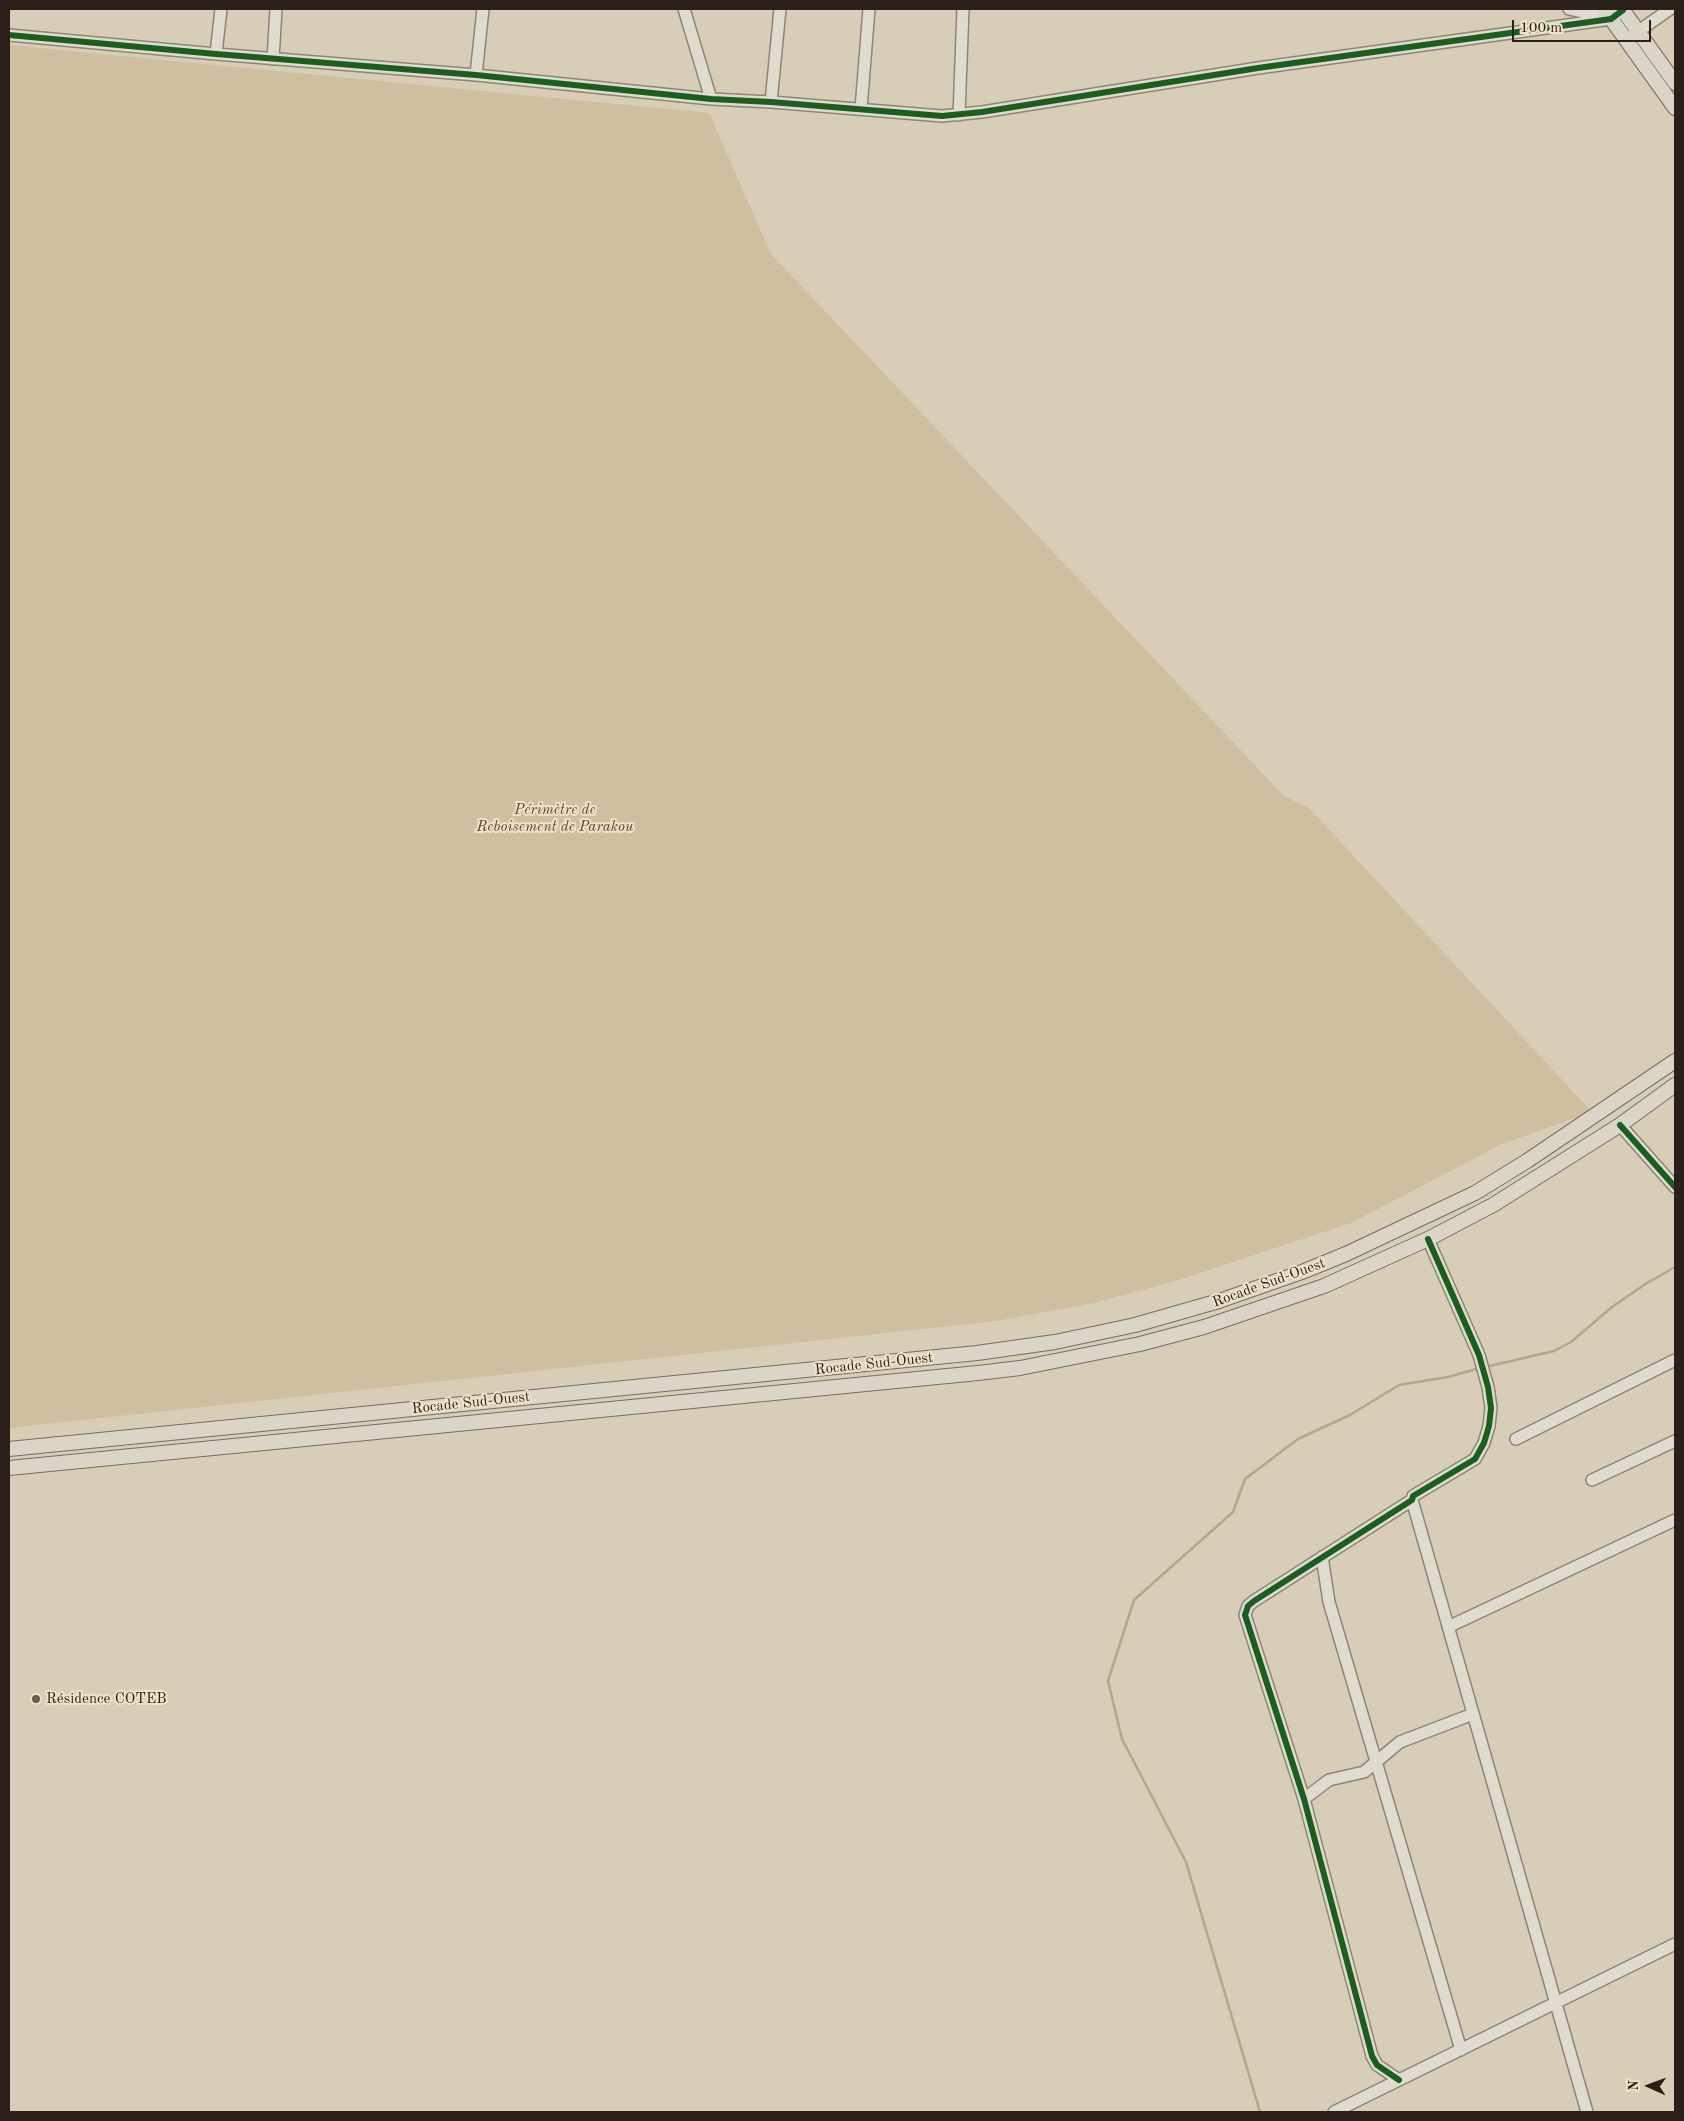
<!DOCTYPE html>
<html>
<head>
<meta charset="utf-8">
<style>
  body { margin:0 }
  #map { position:relative; width:1684px; height:2121px; overflow:hidden; background:#d8cdb6; font-family:"Old Standard TT",serif }
  canvas { display:block }
  .frame { position:absolute; inset:0; border:10px solid #2a1f19; pointer-events:none }
  .north { position:absolute; left:1624px; top:2061px; width:50px; height:50px; -webkit-text-stroke:4px #efe2c6; paint-order:stroke; rotate:272deg; font-size:14px; font-weight:700; line-height:20px; text-align:center; color:#2a1f19 }
  .north::after { content:''; display:block; margin:auto; width:18px; height:22px; background:#2a1f19; clip-path:polygon(50% 0,100% 100%,50% 72%,0 100%) }
  .scale { position:absolute; left:1512px; top:20px; width:139px; height:22px; box-sizing:border-box; border:2px solid #2a1f19; border-top:0; padding-left:6px; font-size:15px; line-height:18px; white-space:nowrap; color:#2a1f19; -webkit-text-stroke:4px #efe2c6; paint-order:stroke }
</style>
</head>
<body>
<div id="map">
<canvas width="1684" height="2121"></canvas>
<div class="frame"></div>
<div class="north">N</div>
<div class="scale">100 m</div>
</div>
<script>
const c = document.querySelector('canvas').getContext('2d');
c.lineJoin = 'round';
function paint(path, color) { c.fillStyle = color; c.fill(path, 'evenodd'); }
const toPath = rows => new Path2D(rows.map(r => 'M' + r).join(''));
function stroke(path, color, width, dash) { c.strokeStyle = color; c.lineWidth = width; c.lineCap = dash ? 'butt' : 'round'; c.setLineDash(dash || []); c.stroke(path); }
function drawText(font, color, halo, rows, align = 'center') {
  c.font = font + ' "Old Standard TT",serif'; c.lineWidth = 4; c.setLineDash([]); c.textBaseline = 'middle'; c.strokeStyle = halo; c.fillStyle = color; for (const [text, x, y, turn = 0] of rows) {
    c.save(); c.translate(x, y); c.rotate((+turn || 0) * Math.PI / 180); c.textAlign = isNaN(turn) ? turn : align; if (halo) c.strokeText(text, 0, 0); c.fillText(text, 0, 0); c.restore();
  }
}
paint(toPath([
  [9,45,709,113,771,254,1284,796,1309,808,1592,1112,1502,1144,1351,1223,1179,1280,1094,1303,996,1321,9,1428]
]), '#cfbfa1');
stroke(toPath([
  [1485,1367,1554,1351,1571,1342,1612,1307,1647,1283,1675,1267],
  [1260,2112,1186,1862,1122,1739,1108,1681,1134,1600,1233,1512,1245,1479,1298,1439,1350,1415,1399,1385,1448,1377,1480,1368]
]), '#b6a68a', 2.5);
const minor = toPath([
  [684,9,711,99],
  [1569,9,1604,17],
  [9,35,216,54,476,75,711,99,771,102,942,116,982,112,1258,68,1611,19,1623,10],
  [1633,35,1670,9],
  [216,54,221,9],
  [273,59,276,9],
  [476,75,483,9],
  [771,102,780,9],
  [861,109,869,9],
  [959,115,963,9],
  [1620,1125,1675,1187],
  [1516,1439,1675,1360],
  [1592,1480,1675,1441],
  [1412,1500,1587,2112],
  [1322,1557,1329,1602,1461,2050],
  [1448,1627,1675,1520],
  [1304,1799,1329,1780,1364,1772,1400,1742,1473,1714],
  [1399,2080,1377,2065,1372,2056,1304,1799,1245,1615,1248,1606,1254,1601,1412,1500,1413,1496,1475,1459,1484,1443,1489,1426,1491,1408,1488,1387,1479,1355,1428,1239],
  [1334,2112,1675,1944]
]);
const major = toPath([
  [1604,9,1675,108],
  [1622,9,1675,83],
  [9,1449,977,1353,1055,1342,1135,1325,1219,1301,1302,1272,1346,1254,1475,1193,1527,1161,1675,1061],
  [9,1468,978,1373,1020,1368,1140,1344,1204,1327,1324,1286,1428,1239,1493,1205,1620,1125,1675,1085]
]);
stroke(minor, '#8d8678', 14);
stroke(major, '#756e63', 16);
stroke(minor, '#e0dbcf', 11);
stroke(major, '#dbd5c7', 14);
stroke(toPath([
  [9,35,216,54,476,75,711,99,771,102,942,116,982,112,1258,68,1611,19,1623,10],
  [1620,1125,1675,1187],
  [1399,2080,1377,2065,1372,2056,1304,1799,1245,1615,1248,1606,1254,1601,1412,1500,1413,1496,1475,1459,1484,1443,1489,1426,1491,1408,1488,1387,1479,1355,1428,1239]
]), '#1b5e20', 6);
for (const [x, y, r, color] of [
  [36,1699,5,"#675c50"]
]) { const dot = new Path2D(); dot.arc(x, y, r, 0, 2 * Math.PI); c.fillStyle = color; c.fill(dot); stroke(dot, '#efe2c6', 2); }
drawText('italic 15px', '#514436', '#efe2c6', [
  ["Périmètre de",555,810],
  ["Reboisement de Parakou",555,827]
]);
drawText('15px', '#2a1f19', '#efe2c6', [
  ["Rocade Sud-Ouest",1269,1283,-20],
  ["Rocade Sud-Ouest",874,1364,-6],
  ["Rocade Sud-Ouest",471,1403,-6]
]);
drawText('15px', '#2a1f19', '#efe2c6', [
  ["Résidence COTEB",46,1699]
], 'left');
</script>
</body>
</html>
